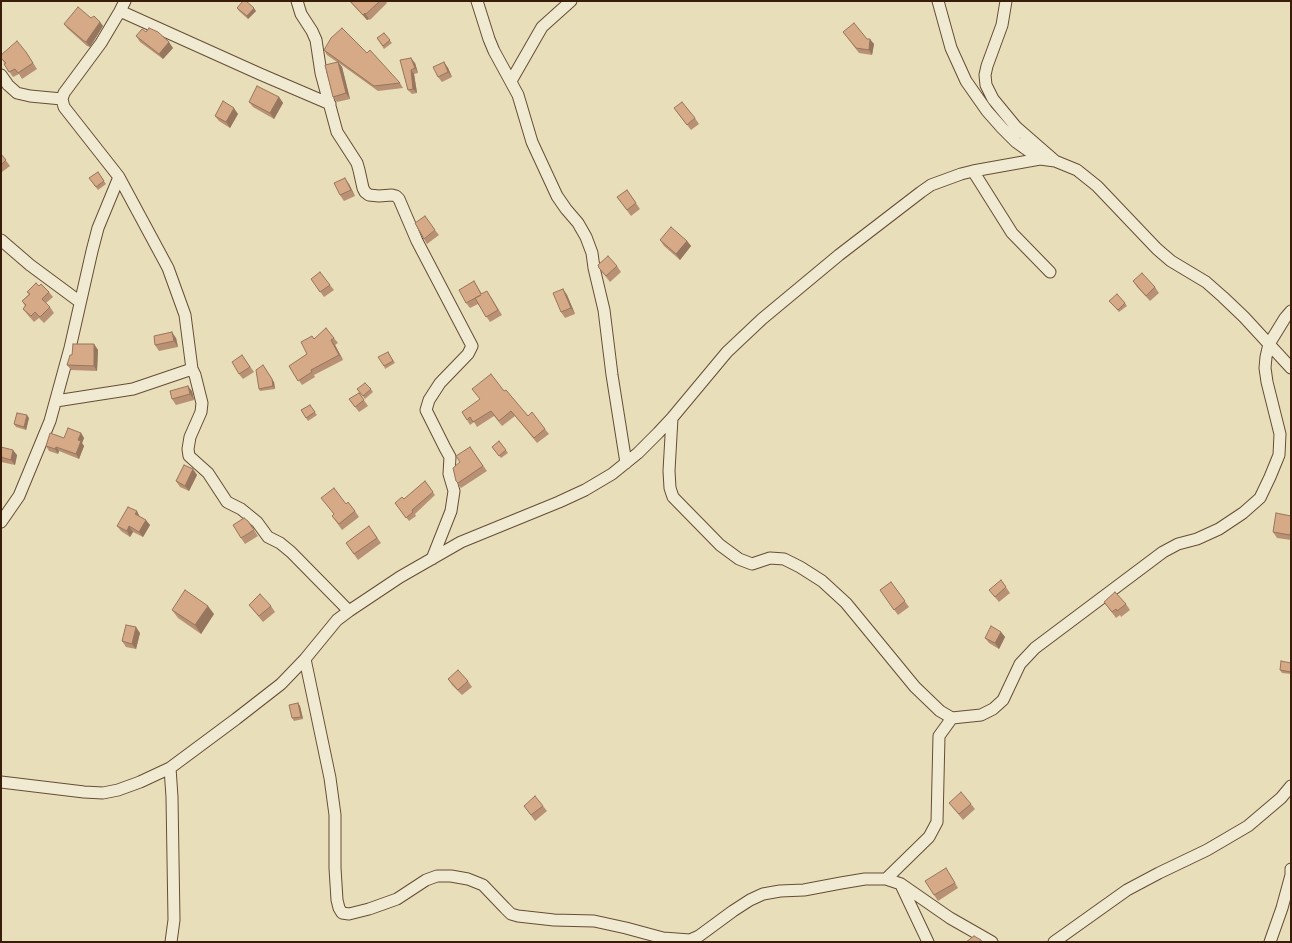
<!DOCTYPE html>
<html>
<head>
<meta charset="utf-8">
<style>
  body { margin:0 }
  #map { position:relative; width:1292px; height:943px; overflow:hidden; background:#e8deb9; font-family:"Sorts Mill Goudy",serif }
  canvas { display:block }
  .frame { position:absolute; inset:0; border:2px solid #3a1d09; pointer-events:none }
</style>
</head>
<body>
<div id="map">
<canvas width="1292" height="943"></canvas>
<div class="frame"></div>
</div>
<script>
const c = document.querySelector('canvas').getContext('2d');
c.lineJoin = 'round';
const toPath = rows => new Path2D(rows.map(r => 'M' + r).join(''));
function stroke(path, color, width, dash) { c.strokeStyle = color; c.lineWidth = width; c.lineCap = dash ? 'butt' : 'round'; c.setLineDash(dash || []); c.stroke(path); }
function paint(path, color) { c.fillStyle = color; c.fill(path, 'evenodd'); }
const minor = toPath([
  [125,1,120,11,101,43,64,93,62,99,64,107,119,177,168,268,185,315,192,369,195,375,202,403,201,412,190,437,188,449,189,456,208,473,227,502,241,509,257,522,268,537,280,543,291,552,349,611],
  [297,1,301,14,312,31,316,40,321,73,337,132,357,163,359,170,363,188,365,192,369,195,379,196,392,195,396,196,399,199,417,241,472,346,468,354,440,383,429,400,426,410,445,448,450,457,449,474,454,491,451,511,432,559],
  [477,1,489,39,494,51,518,95,532,142,557,196,566,209,578,223,586,237,592,253,594,268,604,310,612,375,626,463],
  [938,1,951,48,966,81,987,111,1002,128,1016,142,1040,159,1055,161,1077,170,1097,186,1157,249,1171,261,1206,282,1223,297,1244,317,1291,368],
  [1006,1,1002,25,987,66,985,75,986,85,993,99,1016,127,1055,161],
  [120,11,260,74,330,104],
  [1,75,8,85,17,93,30,96,62,99],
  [511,81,542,27,571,1],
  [973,171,1012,233,1050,272],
  [1,240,30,265,80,302],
  [56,401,133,389,192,369],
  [672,418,669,471,670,488,673,497,720,545,739,559,752,564,770,558,784,559,800,567,822,581,846,603,915,687,940,711,952,718,981,715,993,709,1003,700,1020,664,1035,648,1163,552,1178,544,1197,539,1219,529,1243,513,1260,498,1270,477,1279,455,1280,434,1267,382,1265,368,1266,357,1269,344,1285,318,1291,311],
  [1,522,19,496,50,421,70,348,92,251,98,228,119,177],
  [305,659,330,778,335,815,335,868,337,900,339,908,342,913,349,914,369,909,397,899,426,880,437,876,451,876,468,879,483,885,505,908,511,914,518,916,554,920,594,921,626,928,663,938,690,940,699,936,733,911,750,900,763,894,780,891,804,890,841,883,865,879,886,879,901,884,950,918,992,942],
  [170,768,172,797,174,920,171,942],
  [1,782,84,792,103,793,118,790,140,782,170,768,236,719,281,684,305,659,337,620,349,611,400,577,461,542,559,502,585,490,612,474,638,453,658,433,672,418,727,352,762,319,839,255,921,192,931,185,961,174,973,171,1040,159],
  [886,879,929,837,937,822,939,736,952,718],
  [901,885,928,942],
  [1054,942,1127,890,1159,873,1207,850,1248,826,1281,798,1291,786],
  [1270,942,1282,908,1291,875,1291,869]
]);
stroke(minor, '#664d35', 13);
stroke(minor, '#f0ead2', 11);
paint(toPath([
  [349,1,386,1,387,3,370,20,369,19,367,20,352,4],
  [237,8,256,11,248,19,239,11],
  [91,18,100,22,103,26,90,47,87,46,67,28,64,24],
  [146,32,173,48,163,59,140,42,136,36],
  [843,32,867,39,874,44,872,55,859,53],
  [384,33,392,43,384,49,377,38],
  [324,50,367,53,400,83,403,88,378,91,339,63,342,67,350,99,337,102,333,97,337,62,327,55],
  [26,52,37,69,22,79,19,74,13,77,4,64,5,64,1,58],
  [400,60,415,63,418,73,414,74,417,93,412,94,408,90],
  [444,62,448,68,452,77,442,82,438,77],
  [279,97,283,103,274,119,253,107,249,102],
  [674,108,695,118,699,124,691,130],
  [238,114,230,128,219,121,215,116],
  [1,154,10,166,2,172,1,171],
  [98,172,106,184,98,190,89,178],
  [349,184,355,196,344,201,340,195],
  [627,190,640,209,631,216,617,197],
  [435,230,439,235,427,244,424,239],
  [660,240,687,241,691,246,680,260,664,246],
  [617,266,621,272,610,282,599,268],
  [311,279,330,285,334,290,324,297],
  [474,281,482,294,491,297,502,315,490,322,478,304,470,308,466,303],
  [1133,281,1155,287,1159,293,1150,301,1137,287],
  [39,286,49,292,53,297,46,303,50,307,54,313,44,323,39,318,34,322,27,314,23,309,25,306,22,301,29,294,27,292],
  [563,289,567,295,575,314,565,318,561,312],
  [1109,301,1125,303,1127,306,1119,312],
  [176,338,178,347,159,351,155,345],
  [314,338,334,338,338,343,335,345,343,360,314,375,315,377,302,385,289,366,307,354],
  [94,344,98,350,97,371,71,370,67,365,72,355],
  [388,352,395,363,385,369,384,366],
  [242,355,254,372,243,379,239,374],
  [274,382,275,389,260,391,259,389],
  [357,389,371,389,373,392,365,399],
  [192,391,194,400,176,405,172,399],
  [504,391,528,416,545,429,549,434,537,443,515,416,502,426,494,416,477,427,474,422,470,425,462,412],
  [359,393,368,406,359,412,349,399],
  [310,405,317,415,308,421,301,410],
  [29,418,26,430,16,427,14,424],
  [81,433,84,438,82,443,84,446,79,459,59,451,58,454,49,451,46,446,64,438],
  [499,441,508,453,501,458,492,447],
  [1,447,17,455,15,465,1,462],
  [470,447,487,471,461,488,456,481,460,462],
  [193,469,197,475,189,491,180,487,176,481],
  [425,481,435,495,415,514,416,516,409,521,395,503,404,499],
  [346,504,355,511,359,517,342,530,332,516],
  [1291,516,1291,540,1277,538,1273,532],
  [140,517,150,525,143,537,133,532,130,537,121,531,117,526],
  [369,526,381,543,358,560,346,543],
  [254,530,258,536,245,544,241,538],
  [1001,580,1010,593,999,602,989,590],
  [891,582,909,607,898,615,880,590],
  [1104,602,1126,604,1130,610,1121,617,1120,615,1116,618],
  [249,605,271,606,275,612,263,622,253,610],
  [172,610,214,614,201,634,178,618],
  [1001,632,1005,637,999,649,989,643,985,638],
  [140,633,136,649,126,647,122,641],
  [1291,663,1291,674,1282,673,1280,670],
  [448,679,468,681,472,687,462,695,452,685],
  [298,703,300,706,303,719,294,721,292,718],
  [949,803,971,804,975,809,963,820],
  [524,806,543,806,547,811,535,821],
  [950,874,958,888,938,901,934,895]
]), '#b89174');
paint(toPath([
  [254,8,256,11,248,19,247,16],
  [365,13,369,19,367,20,363,15],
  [100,22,103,26,90,47,86,42],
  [870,39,874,44,872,55,869,50],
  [169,42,173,48,163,59,159,54],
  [411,58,415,63,418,73,415,68],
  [338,62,342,67,350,99,346,93],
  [444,62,448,68,452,77,448,72],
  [411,70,414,74,417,93,413,89],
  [279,97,283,103,274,119,270,113],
  [234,108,238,114,230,128,226,122],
  [345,178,349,184,355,196,351,190],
  [687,241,691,246,680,260,676,254],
  [563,289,567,295,575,314,571,308],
  [172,332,176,338,178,347,174,341],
  [331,340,335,345,343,360,339,355],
  [94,344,98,350,97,371,94,366],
  [263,365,274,382,275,389,273,386],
  [188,386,192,391,194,400,190,394],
  [27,415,29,418,26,430,24,427],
  [81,433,84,438,82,443,84,446,79,459,76,454,78,440],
  [56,447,59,451,58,454,55,449],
  [13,450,17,455,15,465,11,460],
  [193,469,197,475,189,491,185,486],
  [137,511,140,517,135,514],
  [146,520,150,525,143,537,139,532],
  [129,526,133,532,130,537,127,531],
  [208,606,214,614,201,634,195,625],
  [136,627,140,633,136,649,132,644],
  [1001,632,1005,637,999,649,995,643],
  [298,703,300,706,303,719,301,717]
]), '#96765e');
const building = toPath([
  [243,1,246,1,254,8,247,16,237,8,243,1],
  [350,1,380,1,366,14,365,13,363,15,350,1],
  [78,7,91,18,94,16,100,22,86,42,84,41,64,24,78,7],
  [854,23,867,39,870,39,869,50,856,48,843,32,854,23],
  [149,28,158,32,169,42,159,54,136,36,142,29,146,32,149,28],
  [342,28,367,53,370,50,400,83,374,86,324,50,331,38,342,28],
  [384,33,390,40,383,46,377,38,384,33],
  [17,41,26,52,33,63,18,73,15,69,9,72,4,64,6,63,1,58,1,55,17,41],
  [411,58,415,68,411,70,413,89,408,90,400,60,411,58],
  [338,62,346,93,333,97,325,65,338,62],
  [444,62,448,72,438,77,433,67,444,62],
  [257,86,279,97,270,113,249,102,257,86],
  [223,101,234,108,226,122,215,116,223,101],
  [682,102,695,118,687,125,674,108,682,102],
  [1,154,6,160,1,165,1,154],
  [98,172,104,181,96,187,89,178,98,172],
  [345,178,351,190,340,195,334,183,345,178],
  [627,190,636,203,627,210,617,197,627,190],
  [425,216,435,230,424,239,415,223,425,216],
  [671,227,687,241,676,254,660,240,671,227],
  [608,256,617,266,606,276,599,268,598,265,608,256],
  [320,272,330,285,320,292,311,279,320,272],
  [1142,273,1155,287,1146,296,1133,281,1142,273],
  [474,281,481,294,487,291,498,310,486,317,475,298,481,295,466,303,459,290,474,281],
  [36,283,39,286,41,284,49,292,42,299,50,307,40,317,35,312,31,316,23,309,26,305,22,301,30,294,27,292,36,283],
  [563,289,571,308,561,312,553,293,563,289],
  [1117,294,1125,303,1118,310,1109,301,1117,294],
  [326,328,334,338,331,340,339,355,311,370,312,372,298,381,289,366,307,354,301,342,312,336,314,339,326,328],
  [172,332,174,341,155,345,154,336,172,332],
  [73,344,94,344,94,366,67,365,70,355,72,355,73,344],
  [388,352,393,361,384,366,378,357,388,352],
  [242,355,250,367,239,374,232,362,242,355],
  [263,365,272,379,273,386,259,389,256,370,263,365],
  [491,374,504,391,506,390,528,416,532,412,545,429,534,438,511,411,499,421,491,411,473,422,470,417,467,420,462,412,480,399,472,389,491,374],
  [365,383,371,389,363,396,357,389,365,383],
  [188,386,190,394,172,399,170,391,188,386],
  [359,393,364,400,355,407,349,399,359,393],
  [310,405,315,412,306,418,301,410,310,405],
  [17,413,27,415,24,427,14,424,17,413],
  [68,428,81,433,78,440,81,441,76,454,56,447,55,449,46,446,50,433,64,438,68,428],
  [499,441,506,450,499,456,492,447,499,441],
  [1,447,13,450,11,460,1,457,1,447],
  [470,447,483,466,458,483,456,481,453,468,460,462,456,456,470,447],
  [184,465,193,469,185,486,176,481,184,465],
  [425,481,433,492,412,510,413,512,406,518,395,503,402,497,404,499,425,481],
  [334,488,346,504,348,502,355,511,339,524,332,516,334,514,321,498,334,488],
  [128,507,137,511,135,514,146,520,139,532,129,526,127,531,117,526,128,507],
  [1276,513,1291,516,1291,530,1290,535,1273,532,1276,513],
  [244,518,248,521,254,530,241,538,233,525,244,518],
  [369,526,377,538,354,554,346,543,369,526],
  [1001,580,1006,587,995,597,989,590,1001,580],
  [891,582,905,601,894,610,880,590,891,582],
  [185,590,208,606,195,625,172,610,185,590],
  [1115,592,1126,604,1117,611,1116,609,1112,612,1104,602,1115,592],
  [260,594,271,606,259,616,249,605,260,594],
  [126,625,136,627,132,644,122,641,126,625],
  [991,626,1001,632,995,643,985,638,991,626],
  [1281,661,1291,663,1291,672,1280,670,1281,661],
  [458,670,468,681,458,690,448,679,458,670],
  [298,703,301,717,292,718,289,705,298,703],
  [961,792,971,804,959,814,949,803,961,792],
  [535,796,543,806,531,815,524,806,535,796],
  [946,868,955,883,934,895,925,881,946,868],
  [974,936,981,940,982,942,966,942,974,936]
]);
paint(building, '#d6a987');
stroke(building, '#96765e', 1);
</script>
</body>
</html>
